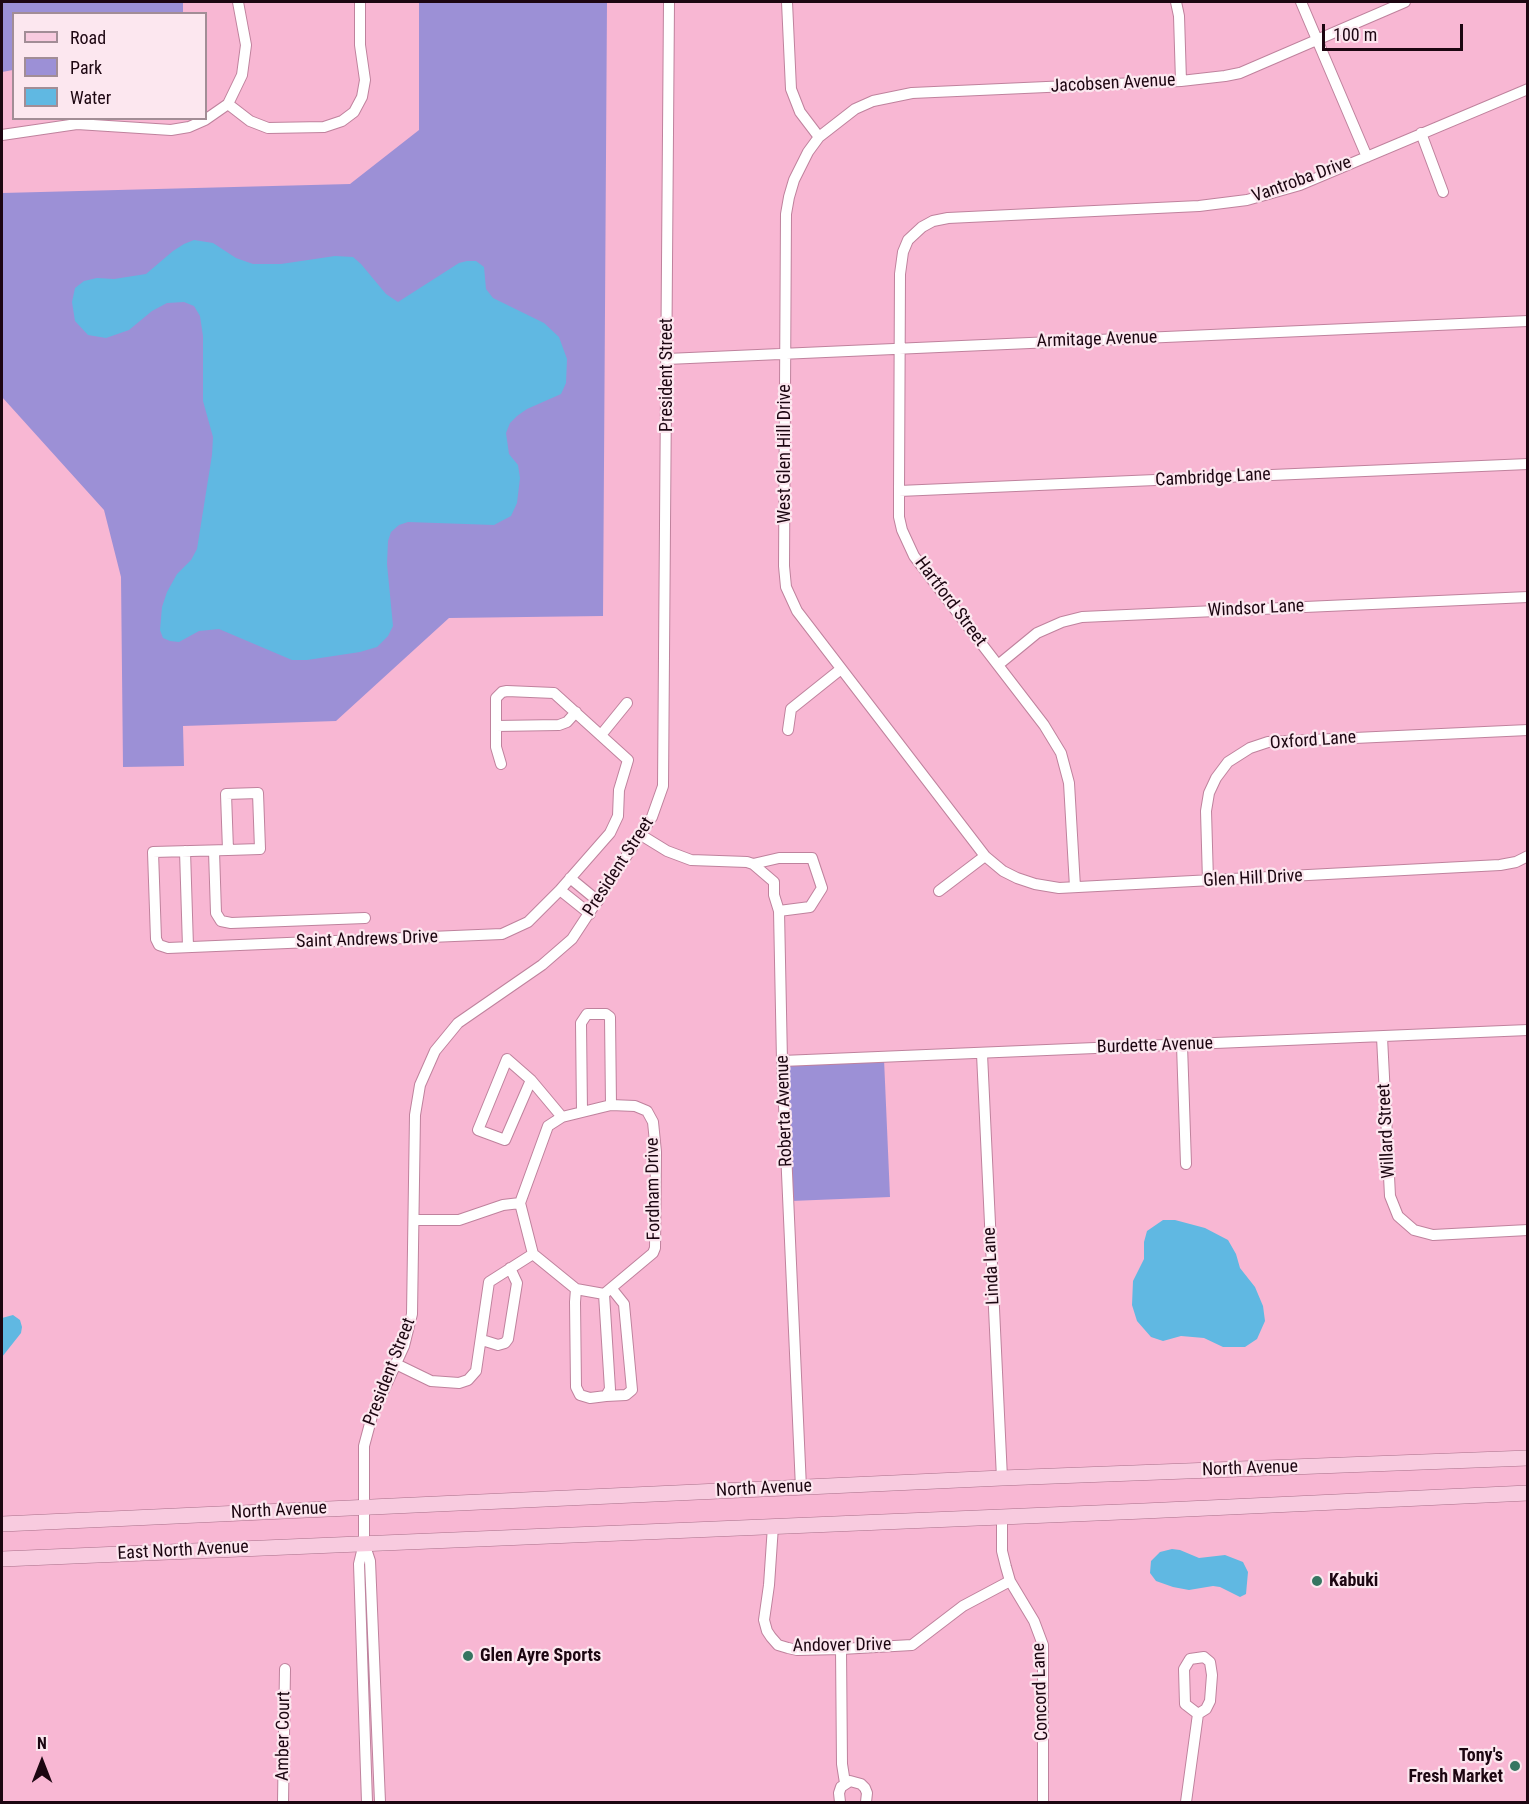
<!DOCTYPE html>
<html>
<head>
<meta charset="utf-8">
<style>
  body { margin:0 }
  #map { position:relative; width:1529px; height:1804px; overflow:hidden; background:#f8b7d3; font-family:"Roboto Condensed",sans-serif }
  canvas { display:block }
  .frame { position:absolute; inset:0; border:3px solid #1c0611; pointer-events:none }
  .legend { position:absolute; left:12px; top:12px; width:195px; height:108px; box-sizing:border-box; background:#fce7ef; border:2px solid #a28d96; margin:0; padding:8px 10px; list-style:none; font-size:18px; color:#1c0611 }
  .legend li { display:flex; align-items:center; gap:12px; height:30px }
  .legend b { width:30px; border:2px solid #a28d96 }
  .north { position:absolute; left:12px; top:1732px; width:60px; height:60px; -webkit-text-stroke:4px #fce7ef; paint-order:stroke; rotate:0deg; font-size:16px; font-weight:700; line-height:24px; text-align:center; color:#1c0611 }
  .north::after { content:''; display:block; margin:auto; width:21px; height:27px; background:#1c0611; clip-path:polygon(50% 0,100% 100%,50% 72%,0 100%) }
  .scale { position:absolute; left:1322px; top:24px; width:141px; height:27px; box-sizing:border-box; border:3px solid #1c0611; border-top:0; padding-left:8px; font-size:18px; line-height:21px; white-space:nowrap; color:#1c0611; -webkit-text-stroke:4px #fce7ef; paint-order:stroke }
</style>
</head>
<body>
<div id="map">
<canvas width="1529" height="1804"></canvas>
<div class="frame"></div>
<ul class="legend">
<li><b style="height:8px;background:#f8cbdf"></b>Road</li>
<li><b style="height:16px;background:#9c90d6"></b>Park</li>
<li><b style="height:16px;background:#60b8e2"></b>Water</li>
</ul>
<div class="north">N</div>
<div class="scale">100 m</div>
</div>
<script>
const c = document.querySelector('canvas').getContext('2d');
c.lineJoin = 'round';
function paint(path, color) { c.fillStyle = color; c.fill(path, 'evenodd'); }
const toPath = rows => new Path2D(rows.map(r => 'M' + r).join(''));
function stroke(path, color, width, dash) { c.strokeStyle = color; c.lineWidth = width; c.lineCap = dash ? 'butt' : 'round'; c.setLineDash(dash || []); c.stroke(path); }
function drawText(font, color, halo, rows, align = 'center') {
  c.font = font + ' "Roboto Condensed",sans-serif'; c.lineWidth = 4.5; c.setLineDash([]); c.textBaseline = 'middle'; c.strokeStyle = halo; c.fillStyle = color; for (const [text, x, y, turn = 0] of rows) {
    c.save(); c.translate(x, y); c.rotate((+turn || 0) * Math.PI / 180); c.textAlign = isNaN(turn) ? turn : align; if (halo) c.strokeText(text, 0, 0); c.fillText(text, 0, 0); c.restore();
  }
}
paint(toPath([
  [2,2,183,2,183,13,14,14,13,70,2,72],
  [419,2,607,2,603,616,449,618,336,721,183,726,184,766,123,767,121,577,104,510,2,397,2,193,350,184,419,130],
  [884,1059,890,1197,791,1201,785,1063]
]), '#9c90d6');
paint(toPath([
  [194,240,213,243,236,258,253,264,281,264,335,256,353,257,361,264,386,294,398,302,459,263,467,261,476,261,484,267,486,289,493,298,544,323,559,337,567,359,566,383,561,394,527,409,517,416,510,423,506,433,509,454,518,465,520,478,517,503,511,516,494,525,408,522,399,525,391,532,388,541,387,564,393,626,388,636,377,647,360,652,307,660,292,660,219,629,199,631,179,642,170,641,163,638,160,630,162,607,167,592,177,574,191,560,197,549,212,455,213,437,203,401,203,336,200,316,194,306,184,302,167,303,152,311,129,330,106,338,88,335,75,321,72,302,75,288,84,281,97,278,114,279,146,274,173,251,184,244],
  [1163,1220,1175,1220,1205,1228,1228,1240,1236,1254,1240,1268,1255,1287,1263,1306,1265,1321,1257,1339,1245,1347,1223,1347,1204,1338,1181,1336,1163,1341,1151,1337,1137,1321,1132,1305,1133,1281,1144,1259,1144,1242,1147,1231],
  [13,1315,20,1320,22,1327,21,1333,2,1357,2,1318],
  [1172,1549,1180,1550,1199,1558,1225,1555,1243,1562,1248,1572,1246,1594,1240,1597,1220,1587,1213,1586,1189,1590,1173,1587,1156,1581,1150,1573,1151,1561,1160,1552]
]), '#60b8e2');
const minor = toPath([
  [787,2,791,89,800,112,819,137,808,152,794,180,789,197,786,214,784,566,786,587,797,611,985,856,1003,871,1017,878,1035,884,1059,888,1500,865,1516,862,1528,856],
  [1176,2,1179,16,1181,81],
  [1301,2,1367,157],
  [228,104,250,121,268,128,324,127,342,121,354,112,362,97,365,80,360,45,360,2],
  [1421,133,1443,192],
  [2,135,77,124,171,130,189,127,205,120,228,104,242,75,246,45,238,2],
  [819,137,855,109,873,101,912,93,1181,81,1225,76,1240,73,1405,2],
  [667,359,1528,321],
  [899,491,1528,464],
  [998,665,1037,633,1062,622,1082,617,1528,597],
  [496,726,559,725,567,722,576,712],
  [788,730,791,709,841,669],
  [601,735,627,703],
  [641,835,667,851,691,860,747,862,753,864,774,882,774,895,779,911,782,1061,801,1488],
  [228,850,226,794,258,793,260,849,228,850,153,852,156,939,159,945,168,948,502,934,528,922,560,890,610,833,618,816,619,790,628,760,554,693,507,691,502,692,496,698,496,747,501,764],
  [185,851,188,947],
  [214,851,216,913,221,921,231,923,365,918],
  [753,864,779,858,812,858,822,888,810,907,779,911],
  [570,878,598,901],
  [1208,881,1206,811,1209,793,1216,778,1228,762,1250,748,1268,742,1528,730],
  [1075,887,1069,783,1061,753,1044,725,914,556,902,530,899,517,899,491,900,274,903,252,908,240,922,227,933,221,948,218,1199,206,1247,200,1300,185,1528,89],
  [560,890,590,914],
  [939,891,985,856],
  [1382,1037,1390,1196,1398,1216,1414,1230,1433,1235,1528,1230],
  [1182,1045,1186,1164],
  [982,1054,1002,1478],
  [782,1061,1528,1030],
  [531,1080,505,1140,478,1130,507,1059,531,1080,562,1117],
  [611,1105,635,1106,647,1111,653,1122,656,1152,655,1248,653,1253,604,1294,576,1289,533,1254,520,1203,548,1126,562,1117,611,1105],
  [582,1112,581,1023,587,1014,606,1014,610,1017,611,1105],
  [414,1220,459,1220,503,1205,520,1203],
  [576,1289,575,1302,576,1387,580,1395,590,1398,606,1396,610,1389,604,1294],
  [482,1340,498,1345,505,1343,508,1339,517,1283,510,1268],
  [396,1364,431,1381,459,1383,468,1380,476,1371,489,1282,533,1254],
  [606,1396,626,1395,632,1390,624,1304,612,1289],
  [1002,1517,1002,1551,1006,1567,1010,1581,1034,1621,1043,1645,1043,1802],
  [773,1526,769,1585,764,1620,767,1631,771,1637,778,1645,788,1648,797,1650,841,1649,912,1645,963,1606,1010,1581],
  [364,1543,370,1561,380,1802],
  [841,1649,842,1764,845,1783],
  [1204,1657,1210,1662,1212,1675,1210,1701,1206,1709,1198,1714,1185,1704,1184,1669,1190,1659,1204,1657],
  [283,1802,285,1669],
  [367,1802,359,1564,364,1543,364,1446,372,1416,404,1346,412,1314,415,1115,420,1085,435,1051,458,1023,542,965,572,939,652,817,663,786,669,2],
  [840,1802,839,1793,841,1787,850,1781,861,1784,865,1788,867,1793,866,1802],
  [1186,1802,1198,1714]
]);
const primary = toPath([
  [2,1524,1002,1478,1528,1458],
  [2,1559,1144,1511,1528,1493]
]);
stroke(minor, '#bf829d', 12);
stroke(primary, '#a86f89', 16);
stroke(minor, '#fff', 10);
stroke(primary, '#f8cbdf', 15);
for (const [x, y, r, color] of [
  [1317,1581,6,"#367561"],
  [468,1656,6,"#367561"],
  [1515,1766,6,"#367561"]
]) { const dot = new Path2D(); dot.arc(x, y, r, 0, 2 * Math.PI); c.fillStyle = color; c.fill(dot); stroke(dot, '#fce7ef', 2); }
drawText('18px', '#1c0611', '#fce7ef', [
  ["Jacobsen Avenue",1113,84,-3],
  ["Vantroba Drive",1302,180,-20],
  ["Armitage Avenue",1097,340,-2],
  ["President Street",667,375,-90],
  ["West Glen Hill Drive",785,454,-90],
  ["Cambridge Lane",1213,478,-3],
  ["Hartford Street",950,602,53],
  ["Windsor Lane",1256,609,-3],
  ["Oxford Lane",1313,741,-4],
  ["President Street",619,867,-57],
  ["Glen Hill Drive",1253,879,-3],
  ["Saint Andrews Drive",367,940,-2],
  ["Burdette Avenue",1155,1046,-2],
  ["Roberta Avenue",785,1111,-92],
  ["Willard Street",1387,1131,-93],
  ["Fordham Drive",654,1189,-91],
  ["Linda Lane",992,1266,-93],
  ["President Street",390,1372,-69],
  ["North Avenue",1250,1469,-2],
  ["North Avenue",764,1489,-3],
  ["North Avenue",279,1511,-3],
  ["East North Avenue",183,1551,-3],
  ["Andover Drive",842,1646,-1],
  ["Concord Lane",1041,1692,-92],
  ["Amber Court",284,1736,-89]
]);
drawText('bold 18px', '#1c0611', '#fce7ef', [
  ["Kabuki",1329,1581],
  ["Glen Ayre Sports",480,1656],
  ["Tony's",1503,1756,"right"],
  ["Fresh Market",1503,1777,"right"]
], 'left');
</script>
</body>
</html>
